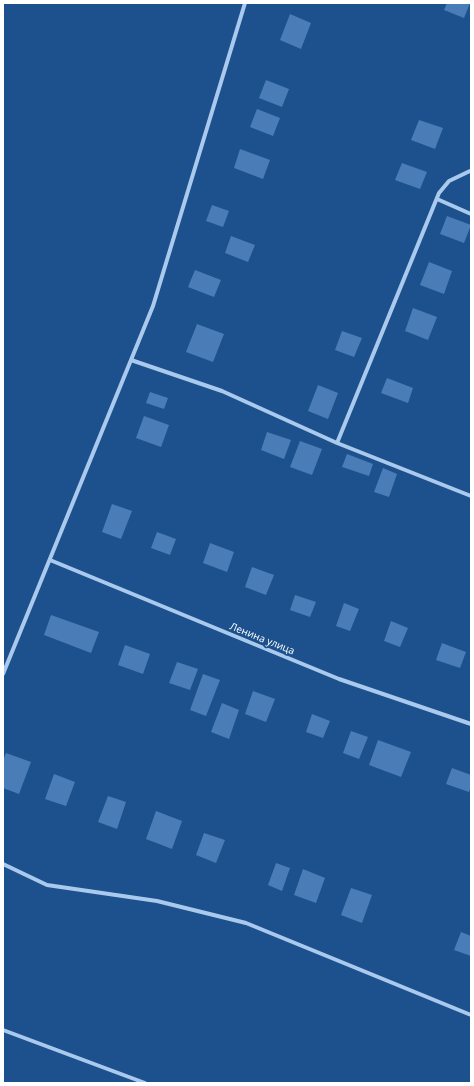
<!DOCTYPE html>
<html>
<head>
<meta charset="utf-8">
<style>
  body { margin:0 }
  #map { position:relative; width:474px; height:1086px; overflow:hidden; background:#1c518e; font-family:"Open Sans",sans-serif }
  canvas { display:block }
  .frame { position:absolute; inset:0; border:4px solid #fff; pointer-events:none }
</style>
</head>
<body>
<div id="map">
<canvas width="474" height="1086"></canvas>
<div class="frame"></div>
</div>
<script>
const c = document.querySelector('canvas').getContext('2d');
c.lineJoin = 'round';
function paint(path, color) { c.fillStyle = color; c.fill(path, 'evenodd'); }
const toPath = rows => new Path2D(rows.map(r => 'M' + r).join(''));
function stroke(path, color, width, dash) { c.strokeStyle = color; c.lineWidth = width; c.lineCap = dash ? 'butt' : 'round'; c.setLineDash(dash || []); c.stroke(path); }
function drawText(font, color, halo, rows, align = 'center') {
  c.font = font + ' "Open Sans",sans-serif'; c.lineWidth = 3.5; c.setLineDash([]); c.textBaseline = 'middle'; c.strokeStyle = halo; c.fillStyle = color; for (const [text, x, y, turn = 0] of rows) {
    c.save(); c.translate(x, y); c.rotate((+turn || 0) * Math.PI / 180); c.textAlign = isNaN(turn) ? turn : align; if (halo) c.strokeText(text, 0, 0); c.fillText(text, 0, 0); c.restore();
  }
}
paint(toPath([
  [447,3,470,3,464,18,444,10],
  [290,14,311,23,301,49,280,40],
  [266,80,289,89,282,107,259,98],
  [257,109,280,118,273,136,250,127],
  [419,120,443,128,435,149,411,140],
  [240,149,270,160,263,179,234,168],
  [402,163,427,172,420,189,395,180],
  [212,205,229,211,223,227,206,221],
  [447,216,471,225,464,243,440,234],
  [231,236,255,245,248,262,225,253],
  [429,262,452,271,444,294,420,285],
  [195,270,221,280,214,297,188,287],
  [413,308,437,317,428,340,405,331],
  [197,324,224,334,213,362,186,352],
  [342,331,362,338,354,357,335,350],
  [387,378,413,388,408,403,381,393],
  [318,385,338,393,328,419,308,411],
  [150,392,168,398,164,409,146,403],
  [144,416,169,425,161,447,136,438],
  [267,432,291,440,284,459,261,450],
  [300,441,322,449,312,475,290,467],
  [347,454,373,464,369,476,342,467],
  [383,468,397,474,389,497,374,492],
  [112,504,132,511,121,539,102,532],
  [157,532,176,539,170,555,151,548],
  [210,543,234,552,227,572,203,563],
  [252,567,274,575,266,595,245,587],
  [295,595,316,602,310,617,290,610],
  [344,603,359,609,350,631,336,626],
  [51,615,99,632,91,653,44,635],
  [391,621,408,628,400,647,384,641],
  [442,643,466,652,460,668,436,660],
  [125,645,150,654,143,674,118,665],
  [177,662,198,669,190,690,169,683],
  [203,674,220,680,206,716,190,710],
  [253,691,275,699,266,722,245,714],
  [222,703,239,710,229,739,211,732],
  [312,714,330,721,323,738,306,732],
  [351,731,368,737,359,759,343,753],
  [378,740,411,752,401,777,369,765],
  [6,753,31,762,19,794,3,788,3,760],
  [452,768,471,775,471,787,469,792,446,784],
  [54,774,75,782,66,806,45,799],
  [108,796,126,802,117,829,98,822],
  [156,811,182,821,172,849,146,839],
  [204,833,225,840,216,863,196,855],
  [276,863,290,868,282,891,268,885],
  [303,869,325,878,316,903,294,895],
  [351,888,372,895,362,923,341,915],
  [461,932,471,936,471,956,454,950]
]), '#4a7db8');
stroke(toPath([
  [437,199,471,214],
  [131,360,222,391,337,443,471,496],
  [337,443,439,193,449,181,470,171],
  [50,560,339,679,471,724],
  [3,674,153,306,245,3],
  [3,864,47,885,157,901,246,923,471,1015],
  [3,1030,145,1083]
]), '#aacaed', 4);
drawText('10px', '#fff', '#1c518e', [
  ["Ленина улица",262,639,22]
]);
</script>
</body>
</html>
